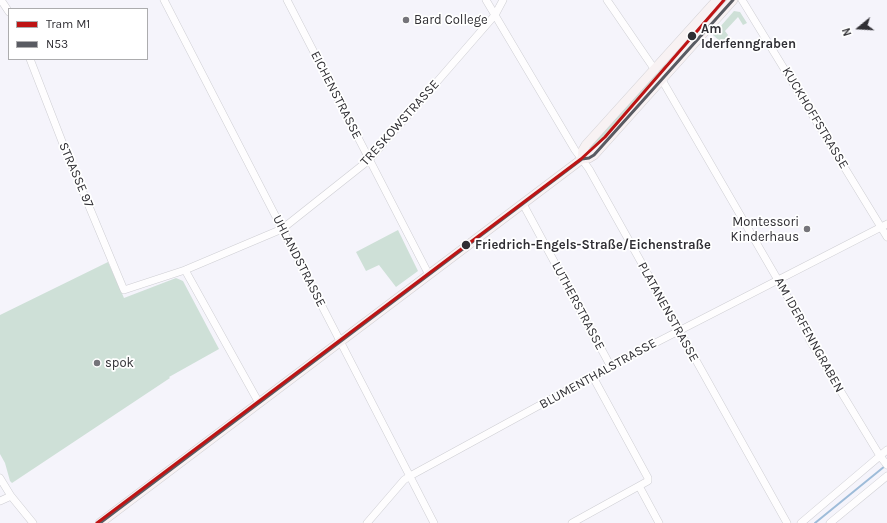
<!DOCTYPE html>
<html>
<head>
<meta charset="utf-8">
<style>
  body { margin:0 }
  #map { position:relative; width:887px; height:523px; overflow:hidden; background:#f5f4fb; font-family:Karla,sans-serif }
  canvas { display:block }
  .legend { position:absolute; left:8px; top:8px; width:140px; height:52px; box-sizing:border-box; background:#fff; border:1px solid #acacae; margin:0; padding:5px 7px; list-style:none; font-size:12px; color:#302f34 }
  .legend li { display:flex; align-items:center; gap:8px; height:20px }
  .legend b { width:20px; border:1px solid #acacae }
  .north { position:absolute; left:839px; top:8px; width:40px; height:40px; -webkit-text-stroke:3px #fff; paint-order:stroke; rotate:252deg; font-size:11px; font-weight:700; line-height:16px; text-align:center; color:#302f34 }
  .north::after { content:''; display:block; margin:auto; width:14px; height:18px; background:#302f34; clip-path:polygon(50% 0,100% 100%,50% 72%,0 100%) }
</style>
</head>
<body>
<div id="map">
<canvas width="887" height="523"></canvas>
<ul class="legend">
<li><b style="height:5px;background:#be1414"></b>Tram M1</li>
<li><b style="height:5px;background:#595b62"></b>N53</li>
</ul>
<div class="north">N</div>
</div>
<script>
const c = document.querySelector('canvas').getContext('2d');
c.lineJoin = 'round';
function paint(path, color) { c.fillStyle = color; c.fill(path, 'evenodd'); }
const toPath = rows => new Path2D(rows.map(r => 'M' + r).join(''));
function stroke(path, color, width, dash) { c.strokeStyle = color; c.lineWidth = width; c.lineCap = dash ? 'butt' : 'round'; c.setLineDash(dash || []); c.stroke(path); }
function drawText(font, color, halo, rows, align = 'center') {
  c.font = font + ' Karla,sans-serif'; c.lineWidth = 3.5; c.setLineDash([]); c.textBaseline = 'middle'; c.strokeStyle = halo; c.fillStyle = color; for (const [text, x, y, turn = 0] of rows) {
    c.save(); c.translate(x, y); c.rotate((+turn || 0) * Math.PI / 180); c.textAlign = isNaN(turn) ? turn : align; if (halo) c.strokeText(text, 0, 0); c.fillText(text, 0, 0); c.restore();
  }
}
paint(toPath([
  [734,11,740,12,747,23,743,25,738,17,725,31,728,35,722,43,713,35],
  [664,63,669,68,602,143,600,141,591,149,589,147],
  [398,230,418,271,396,287,379,265,366,271,356,252],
  [108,262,124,298,176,278,183,281,219,349,169,377,170,378,12,483,10,481,5,463,0,454,0,315]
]), '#cee0d7');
stroke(toPath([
  [815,523,885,466]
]), '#9ebcd9', 2);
const minor = toPath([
  [1,0,9,12],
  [164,0,434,523],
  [287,0,429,275],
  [486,0,575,150,589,169,787,523],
  [607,0,655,70],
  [742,0,887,237],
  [30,59,63,144,124,290,185,270,282,229,369,160,495,15,503,0],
  [662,80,804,325,809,339,880,456,887,465],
  [523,204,611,367],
  [185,270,259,403],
  [0,478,11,496,33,523],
  [639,486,659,523],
  [0,501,11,496],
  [367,523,404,480,410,476,626,358,887,224],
  [572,523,648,481,648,478,593,377],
  [801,523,887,450],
  [830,523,887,476]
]);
const major = toPath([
  [582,159,583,150,586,145,717,0],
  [100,523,582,159,589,158,594,155,733,0]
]);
stroke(minor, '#ceced3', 8);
stroke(major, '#d2d1d5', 10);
stroke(minor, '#fefdfe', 7);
stroke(major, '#f8f2f3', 9);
stroke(toPath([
  [100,523,582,159,589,158,594,155,733,0]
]), '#595b62', 3);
stroke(toPath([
  [97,523,581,159,605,137,724,0]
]), '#be1414', 3);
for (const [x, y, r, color] of [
  [406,20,4,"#75747a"],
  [692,36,5,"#302f34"],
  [807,229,4,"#75747a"],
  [466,245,5,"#302f34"],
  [97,363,4,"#75747a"]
]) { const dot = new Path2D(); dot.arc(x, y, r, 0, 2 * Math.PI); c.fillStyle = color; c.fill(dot); stroke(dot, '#fff', 1.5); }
drawText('13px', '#302f34', '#fff', [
  ["Bard College",414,20],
  ["Montessori",799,222,"right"],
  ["Kinderhaus",799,237,"right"],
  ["spok",105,363]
], 'left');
drawText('bold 13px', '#302f34', '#fff', [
  ["Am",701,29],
  ["Iderfenngraben",701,44],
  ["Friedrich-Engels-Straße/Eichenstraße",475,245]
], 'left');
drawText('13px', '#302f34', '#fff', [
  ["EICHENSTRASSE",336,95,63],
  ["KUCKHOFFSTRASSE",815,118,59],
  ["TRESKOWSTRASSE",400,123,-48],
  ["STRASSE 97",76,175,67],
  ["UHLANDSTRASSE",299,261,63],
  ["LUTHERSTRASSE",578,306,62],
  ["PLATANENSTRASSE",668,312,61],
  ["AM IDERFENNGRABEN",809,335,61],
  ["BLUMENTHALSTRASSE",598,374,-29]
]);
</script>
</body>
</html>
